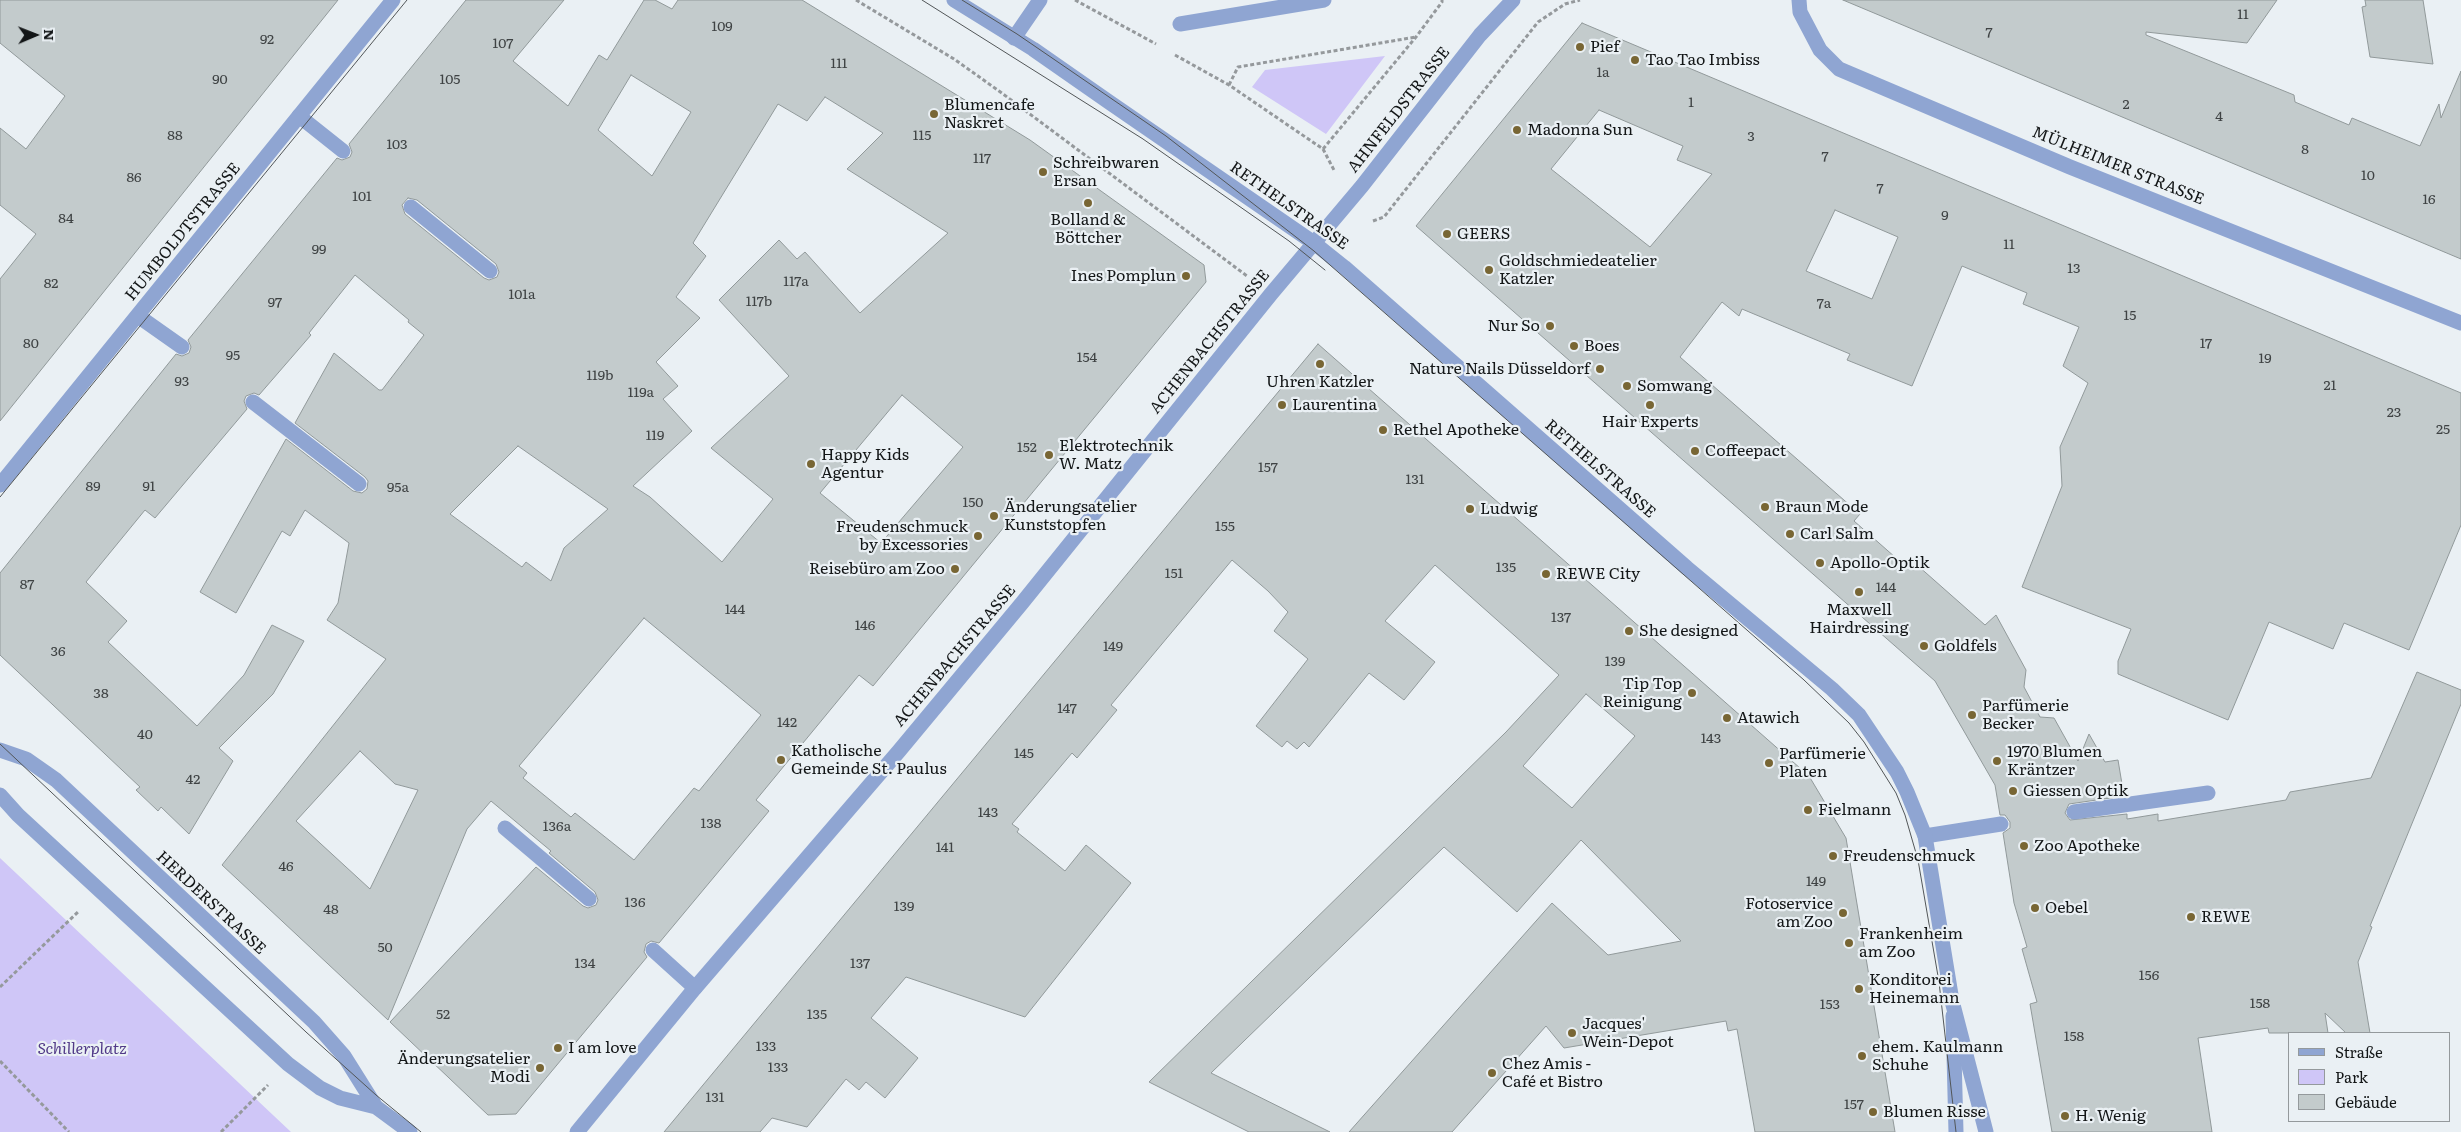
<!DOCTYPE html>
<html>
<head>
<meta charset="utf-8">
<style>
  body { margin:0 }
  #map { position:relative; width:2461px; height:1132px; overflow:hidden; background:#eaf0f4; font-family:Literata,serif }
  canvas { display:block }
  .legend { position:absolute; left:2288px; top:1032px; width:162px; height:90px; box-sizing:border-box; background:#eaf0f4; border:1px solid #94999c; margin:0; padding:6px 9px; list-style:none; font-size:15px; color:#131617 }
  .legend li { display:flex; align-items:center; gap:10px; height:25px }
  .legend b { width:25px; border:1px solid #94999c }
  .north { position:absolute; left:10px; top:10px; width:50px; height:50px; -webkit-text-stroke:4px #eaf0f4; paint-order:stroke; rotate:89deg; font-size:14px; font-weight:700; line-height:20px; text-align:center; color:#131617 }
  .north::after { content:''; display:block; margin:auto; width:18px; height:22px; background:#131617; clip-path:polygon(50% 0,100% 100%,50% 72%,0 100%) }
</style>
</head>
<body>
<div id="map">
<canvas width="2461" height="1132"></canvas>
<ul class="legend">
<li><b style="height:6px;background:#8fa5d2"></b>Straße</li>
<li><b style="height:14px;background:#cfc6f7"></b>Park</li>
<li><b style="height:14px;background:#c3cbcc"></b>Gebäude</li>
</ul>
<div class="north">N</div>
</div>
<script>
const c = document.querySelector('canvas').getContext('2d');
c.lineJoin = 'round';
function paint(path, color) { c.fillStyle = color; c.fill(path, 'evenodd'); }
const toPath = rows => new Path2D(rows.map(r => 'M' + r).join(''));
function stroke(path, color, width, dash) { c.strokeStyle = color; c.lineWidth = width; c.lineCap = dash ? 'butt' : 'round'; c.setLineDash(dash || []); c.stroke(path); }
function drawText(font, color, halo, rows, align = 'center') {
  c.font = font + ' Literata,serif'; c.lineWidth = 4.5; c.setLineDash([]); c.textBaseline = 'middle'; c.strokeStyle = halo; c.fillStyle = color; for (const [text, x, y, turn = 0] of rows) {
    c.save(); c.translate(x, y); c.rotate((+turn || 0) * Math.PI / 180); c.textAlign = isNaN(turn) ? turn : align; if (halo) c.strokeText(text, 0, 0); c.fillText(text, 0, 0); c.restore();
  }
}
paint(toPath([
  [1385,56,1326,134,1252,87,1265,70],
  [0,858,291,1132,0,1132]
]), '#cfc6f7');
const building = toPath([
  [0,0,338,0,0,421,0,279,36,234,0,205,0,128,26,149,65,96,0,43,0,0],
  [466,0,564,0,513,61,568,106,599,55,607,60,644,0,655,0,672,9,678,0,802,0,1030,140,1204,265,1206,282,873,686,859,675,756,800,769,811,659,943,651,941,646,944,644,952,647,957,516,1114,488,1115,390,1022,536,867,583,906,588,908,596,905,598,900,595,892,549,853,551,851,491,801,467,829,388,1020,222,865,386,659,327,620,338,603,349,543,305,510,290,536,282,531,236,613,200,592,286,439,353,491,362,493,367,489,368,481,365,477,295,423,334,353,379,390,382,390,424,335,408,322,409,320,355,275,309,333,311,335,259,395,254,393,246,396,244,401,247,409,155,518,145,510,86,582,127,621,108,642,197,726,244,675,272,625,304,641,273,694,219,748,233,761,189,834,161,807,158,811,136,790,140,787,0,655,0,573,176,354,182,356,189,353,191,347,188,340,337,158,342,160,350,157,352,152,349,144,466,0],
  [631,75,691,112,652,176,598,130,631,75],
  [825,97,883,133,847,169,948,233,860,313,805,252,797,259,779,240,719,300,789,376,711,448,773,499,722,562,650,497,633,486,692,431,663,399,678,386,656,362,700,318,676,297,706,256,693,243,778,104,807,121,825,97],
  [408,198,417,200,496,264,499,272,497,277,489,280,484,278,405,214,402,205,408,198],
  [902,395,963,447,881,543,820,493,902,395],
  [518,446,608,509,564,548,551,581,526,562,522,567,450,514,518,446],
  [644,618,761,715,699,791,694,788,634,860,575,813,571,817,523,778,527,773,519,766,644,618],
  [360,751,395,784,418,790,370,889,296,821,360,751],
  [1843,0,2277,0,2247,43,2146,32,2146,35,2294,95,2295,102,2349,125,2352,118,2420,146,2439,104,2441,118,2461,71,2461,259,1843,0],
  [2365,0,2423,0,2433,64,2370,57,2362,7,2366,6,2365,0],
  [1582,23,2461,393,2461,525,2409,650,2344,623,2333,649,2269,622,2228,720,2118,674,2118,661,2131,629,2022,587,2062,486,2060,447,2088,383,2063,366,2079,327,2023,304,2027,293,1962,266,1912,386,1847,360,1850,354,1742,309,1739,316,1722,302,1680,357,1860,514,1854,521,1904,565,1917,565,1985,625,1996,615,2026,670,2024,687,2040,717,2054,718,2078,761,2089,734,2105,762,2118,760,2124,796,2069,804,2065,813,2070,820,2127,814,2127,819,2158,814,2158,821,2286,800,2290,792,2371,778,2417,672,2461,690,2461,704,2370,926,2372,927,2358,962,2370,1033,2346,1033,2325,1013,2328,1033,2269,1033,2268,1028,2198,1038,2212,1132,2052,1132,2030,1004,2037,1002,2022,949,2027,947,2014,903,2003,833,2010,828,2010,822,2005,815,2000,815,1995,785,1935,681,1416,226,1582,23],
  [1599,110,1683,146,1677,160,1712,174,1650,247,1551,169,1599,110],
  [1835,210,1898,237,1872,299,1806,271,1835,210],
  [1318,344,1809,776,1846,838,1895,1132,1755,1132,1737,1029,1728,1031,1726,1021,1564,1048,1546,1026,1452,1132,1349,1132,1552,903,1608,955,1681,941,1581,840,1517,912,1444,847,1211,1073,1330,1132,1249,1132,1149,1082,1506,732,1559,675,1435,565,1385,621,1435,662,1404,700,1369,673,1309,747,1304,742,1297,749,1287,741,1282,747,1256,726,1308,659,1274,631,1288,612,1268,591,1232,560,1111,705,1117,710,1077,758,1072,753,1012,824,1019,829,1017,832,1065,871,1086,845,1131,883,1025,1017,906,977,871,1018,918,1058,885,1098,866,1082,859,1090,846,1079,807,1127,772,1118,760,1132,664,1132,1318,344],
  [1586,694,1635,736,1572,808,1523,766,1586,694]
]);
paint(building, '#c3cbcc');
stroke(building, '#91999a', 1);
stroke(toPath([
  [856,0,954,59,999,91,1247,276],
  [1075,0,1156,44],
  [1175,55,1229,85,1323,149,1416,37,1442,2,1442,0],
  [1229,85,1238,67,1416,37],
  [1323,149,1335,172],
  [1373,221,1384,217,1538,22,1565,4,1580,0],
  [0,987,79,911],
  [0,1061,69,1132],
  [221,1132,268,1085]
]), '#95999c', 3, [4, 2.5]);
stroke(toPath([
  [1180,24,1324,0],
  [1014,38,1040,0],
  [299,116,343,151],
  [411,207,490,271],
  [138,316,182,347],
  [253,402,359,484],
  [2074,812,2208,793],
  [505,828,589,899],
  [1925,836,2001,824],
  [653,950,695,988],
  [1953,1016,1956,1132]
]), '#8fa5d2', 15);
stroke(toPath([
  [1799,0,1800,12,1820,50,1839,69,2070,167,2461,323],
  [0,485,393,0],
  [577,1132,695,988,899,751,1022,603,1271,294,1362,186,1480,35,1513,0]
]), '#8fa5d2', 15);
stroke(toPath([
  [954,0,1033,49,1109,102,1314,243,1344,267,1687,568,1832,689,1859,715,1897,772,1907,792,1925,836,1952,1001,1986,1132],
  [0,750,26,759,56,780,314,1022,344,1056,376,1107,410,1132],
  [0,795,18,815,288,1064,320,1088,340,1098,376,1107]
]), '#8fa5d2', 15);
stroke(toPath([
  [922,0,1143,139,1289,241,1325,270],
  [962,0,1017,34,1166,136,1314,251,1804,680,1849,723,1864,742,1896,793,1905,815,1918,860,1939,982,1956,1132],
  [0,497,407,0],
  [0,744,306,1032,376,1095,421,1132]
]), '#525658', 1);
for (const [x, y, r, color] of [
  [1580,47,5,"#786634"],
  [1635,60,5,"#786634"],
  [934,114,5,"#786634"],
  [1517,130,5,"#786634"],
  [1043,172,5,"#786634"],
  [1088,203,5,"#786634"],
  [1447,234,5,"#786634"],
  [1489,270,5,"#786634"],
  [1186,276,5,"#786634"],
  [1550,326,5,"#786634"],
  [1574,346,5,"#786634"],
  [1320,364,5,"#786634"],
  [1600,369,5,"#786634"],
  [1627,386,5,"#786634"],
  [1282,405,5,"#786634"],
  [1650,405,5,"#786634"],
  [1383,430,5,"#786634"],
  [1695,451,5,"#786634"],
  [1049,455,5,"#786634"],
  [811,464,5,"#786634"],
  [1765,507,5,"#786634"],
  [1470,509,5,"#786634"],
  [994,516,5,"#786634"],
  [1790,534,5,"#786634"],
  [978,536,5,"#786634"],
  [1820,563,5,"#786634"],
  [955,569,5,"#786634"],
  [1546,574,5,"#786634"],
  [1859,592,5,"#786634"],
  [1629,631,5,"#786634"],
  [1924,646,5,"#786634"],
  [1692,693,5,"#786634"],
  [1972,715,5,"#786634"],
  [1727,718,5,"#786634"],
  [781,760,5,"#786634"],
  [1997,761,5,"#786634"],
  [1769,763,5,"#786634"],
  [2013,791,5,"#786634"],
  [1808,810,5,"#786634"],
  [2024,846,5,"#786634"],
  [1833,856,5,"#786634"],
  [2035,908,5,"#786634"],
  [1843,913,5,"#786634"],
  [2191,917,5,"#786634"],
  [1849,943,5,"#786634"],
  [1859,989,5,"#786634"],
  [1572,1033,5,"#786634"],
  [558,1048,5,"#786634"],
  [1862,1056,5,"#786634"],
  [540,1068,5,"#786634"],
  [1492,1073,5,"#786634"],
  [1873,1112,5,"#786634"],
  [2065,1116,5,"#786634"]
]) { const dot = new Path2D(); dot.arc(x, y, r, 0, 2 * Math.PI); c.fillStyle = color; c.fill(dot); stroke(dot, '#eaf0f4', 2); }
drawText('14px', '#3f4344', null, [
  ["11",2243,15],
  ["109",722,27],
  ["7",1989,33],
  ["92",267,40],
  ["107",503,44],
  ["111",839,64],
  ["1a",1603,73],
  ["90",220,80],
  ["105",450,80],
  ["1",1691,103],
  ["2",2126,105],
  ["4",2219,117],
  ["88",175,136],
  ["115",922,136],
  ["3",1751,137],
  ["103",397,145],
  ["8",2305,150],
  ["7",1825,157],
  ["117",982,159],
  ["10",2368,176],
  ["86",134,178],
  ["7",1880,189],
  ["101",362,197],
  ["16",2429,200],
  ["9",1945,216],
  ["84",66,219],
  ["11",2009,245],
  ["99",319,250],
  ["13",2074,269],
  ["117a",796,282],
  ["82",51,284],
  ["101a",522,295],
  ["117b",759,302],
  ["97",275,303],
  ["7a",1824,304],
  ["15",2130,316],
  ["80",31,344],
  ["17",2206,344],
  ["95",233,356],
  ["154",1087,358],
  ["19",2265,359],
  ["119b",600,376],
  ["93",182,382],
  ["21",2330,386],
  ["119a",641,393],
  ["23",2394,413],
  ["25",2443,430],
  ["119",655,436],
  ["152",1027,448],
  ["157",1268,468],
  ["131",1415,480],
  ["89",93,487],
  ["91",149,487],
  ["95a",398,488],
  ["150",973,503],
  ["155",1225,527],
  ["135",1506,568],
  ["151",1174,574],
  ["87",27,585],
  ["144",1886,588],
  ["144",735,610],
  ["137",1561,618],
  ["146",865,626],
  ["149",1113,647],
  ["36",58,652],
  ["139",1615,662],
  ["38",101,694],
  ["147",1067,709],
  ["142",787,723],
  ["40",145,735],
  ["143",1711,739],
  ["145",1024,754],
  ["42",193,780],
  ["143",988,813],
  ["138",711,824],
  ["136a",557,827],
  ["141",945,848],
  ["46",286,867],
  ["149",1816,882],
  ["136",635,903],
  ["139",904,907],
  ["48",331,910],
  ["50",385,948],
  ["134",585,964],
  ["137",860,964],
  ["156",2149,976],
  ["158",2260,1004],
  ["153",1830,1005],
  ["52",443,1015],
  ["135",817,1015],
  ["158",2074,1037],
  ["133",766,1047],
  ["133",778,1068],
  ["131",715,1098],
  ["157",1854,1105]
]);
drawText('16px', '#131617', '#eaf0f4', [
  ["Pief",1590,47],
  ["Tao Tao Imbiss",1645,60],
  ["Blumencafe",944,105],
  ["Naskret",944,123],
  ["Madonna Sun",1527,130],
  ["Schreibwaren",1053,163],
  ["Ersan",1053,181],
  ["Bolland &",1088,220,"center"],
  ["Böttcher",1088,238,"center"],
  ["GEERS",1457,234],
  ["Goldschmiedeatelier",1499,261],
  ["Katzler",1499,279],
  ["Ines Pomplun",1176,276,"right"],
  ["Nur So",1540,326,"right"],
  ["Boes",1584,346],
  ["Nature Nails Düsseldorf",1590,369,"right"],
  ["Uhren Katzler",1320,382,"center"],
  ["Somwang",1637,386],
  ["Laurentina",1292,405],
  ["Hair Experts",1650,422,"center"],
  ["Rethel Apotheke",1393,430],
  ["Elektrotechnik",1059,446],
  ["W. Matz",1059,464],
  ["Coffeepact",1705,451],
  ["Happy Kids",821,455],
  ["Agentur",821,473],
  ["Änderungsatelier",1004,507],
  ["Kunststopfen",1004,525],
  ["Braun Mode",1775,507],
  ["Ludwig",1480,509],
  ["Freudenschmuck",968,527,"right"],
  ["by Excessories",968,545,"right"],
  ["Carl Salm",1800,534],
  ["Apollo-Optik",1830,563],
  ["Reisebüro am Zoo",945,569,"right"],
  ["REWE City",1556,574],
  ["Maxwell",1859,610,"center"],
  ["Hairdressing",1859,628,"center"],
  ["She designed",1639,631],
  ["Goldfels",1934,646],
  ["Tip Top",1682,684,"right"],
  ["Reinigung",1682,702,"right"],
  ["Parfümerie",1982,706],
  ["Becker",1982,724],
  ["Atawich",1737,718],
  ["Katholische",791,751],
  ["Gemeinde St. Paulus",791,769],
  ["1970 Blumen",2007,752],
  ["Kräntzer",2007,770],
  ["Parfümerie",1779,754],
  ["Platen",1779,772],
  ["Giessen Optik",2023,791],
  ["Fielmann",1818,810],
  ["Zoo Apotheke",2034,846],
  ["Freudenschmuck",1843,856],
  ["Fotoservice",1833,904,"right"],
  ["am Zoo",1833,922,"right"],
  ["Oebel",2045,908],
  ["REWE",2201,917],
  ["Frankenheim",1859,934],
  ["am Zoo",1859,952],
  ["Konditorei",1869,980],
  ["Heinemann",1869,998],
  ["Jacques'",1582,1024],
  ["Wein-Depot",1582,1042],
  ["ehem. Kaulmann",1872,1047],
  ["Schuhe",1872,1065],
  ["I am love",568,1048],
  ["Änderungsatelier",530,1059,"right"],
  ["Modi",530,1077,"right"],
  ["Chez Amis -",1502,1064],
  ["Café et Bistro",1502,1082],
  ["Blumen Risse",1883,1112],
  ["H. Wenig",2075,1116]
], 'left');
drawText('16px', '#131617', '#eaf0f4', [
  ["AHNFELDSTRASSE",1399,110,-52],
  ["MÜLHEIMER STRASSE",2118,166,22],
  ["RETHELSTRASSE",1289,206,35],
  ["HUMBOLDTSTRASSE",183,232,-51],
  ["ACHENBACHSTRASSE",1210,342,-51],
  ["RETHELSTRASSE",1600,469,41],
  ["ACHENBACHSTRASSE",955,656,-50],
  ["HERDERSTRASSE",211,903,43]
]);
drawText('italic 16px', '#513a88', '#eaf0f4', [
  ["Schillerplatz",82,1049]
]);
</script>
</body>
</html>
